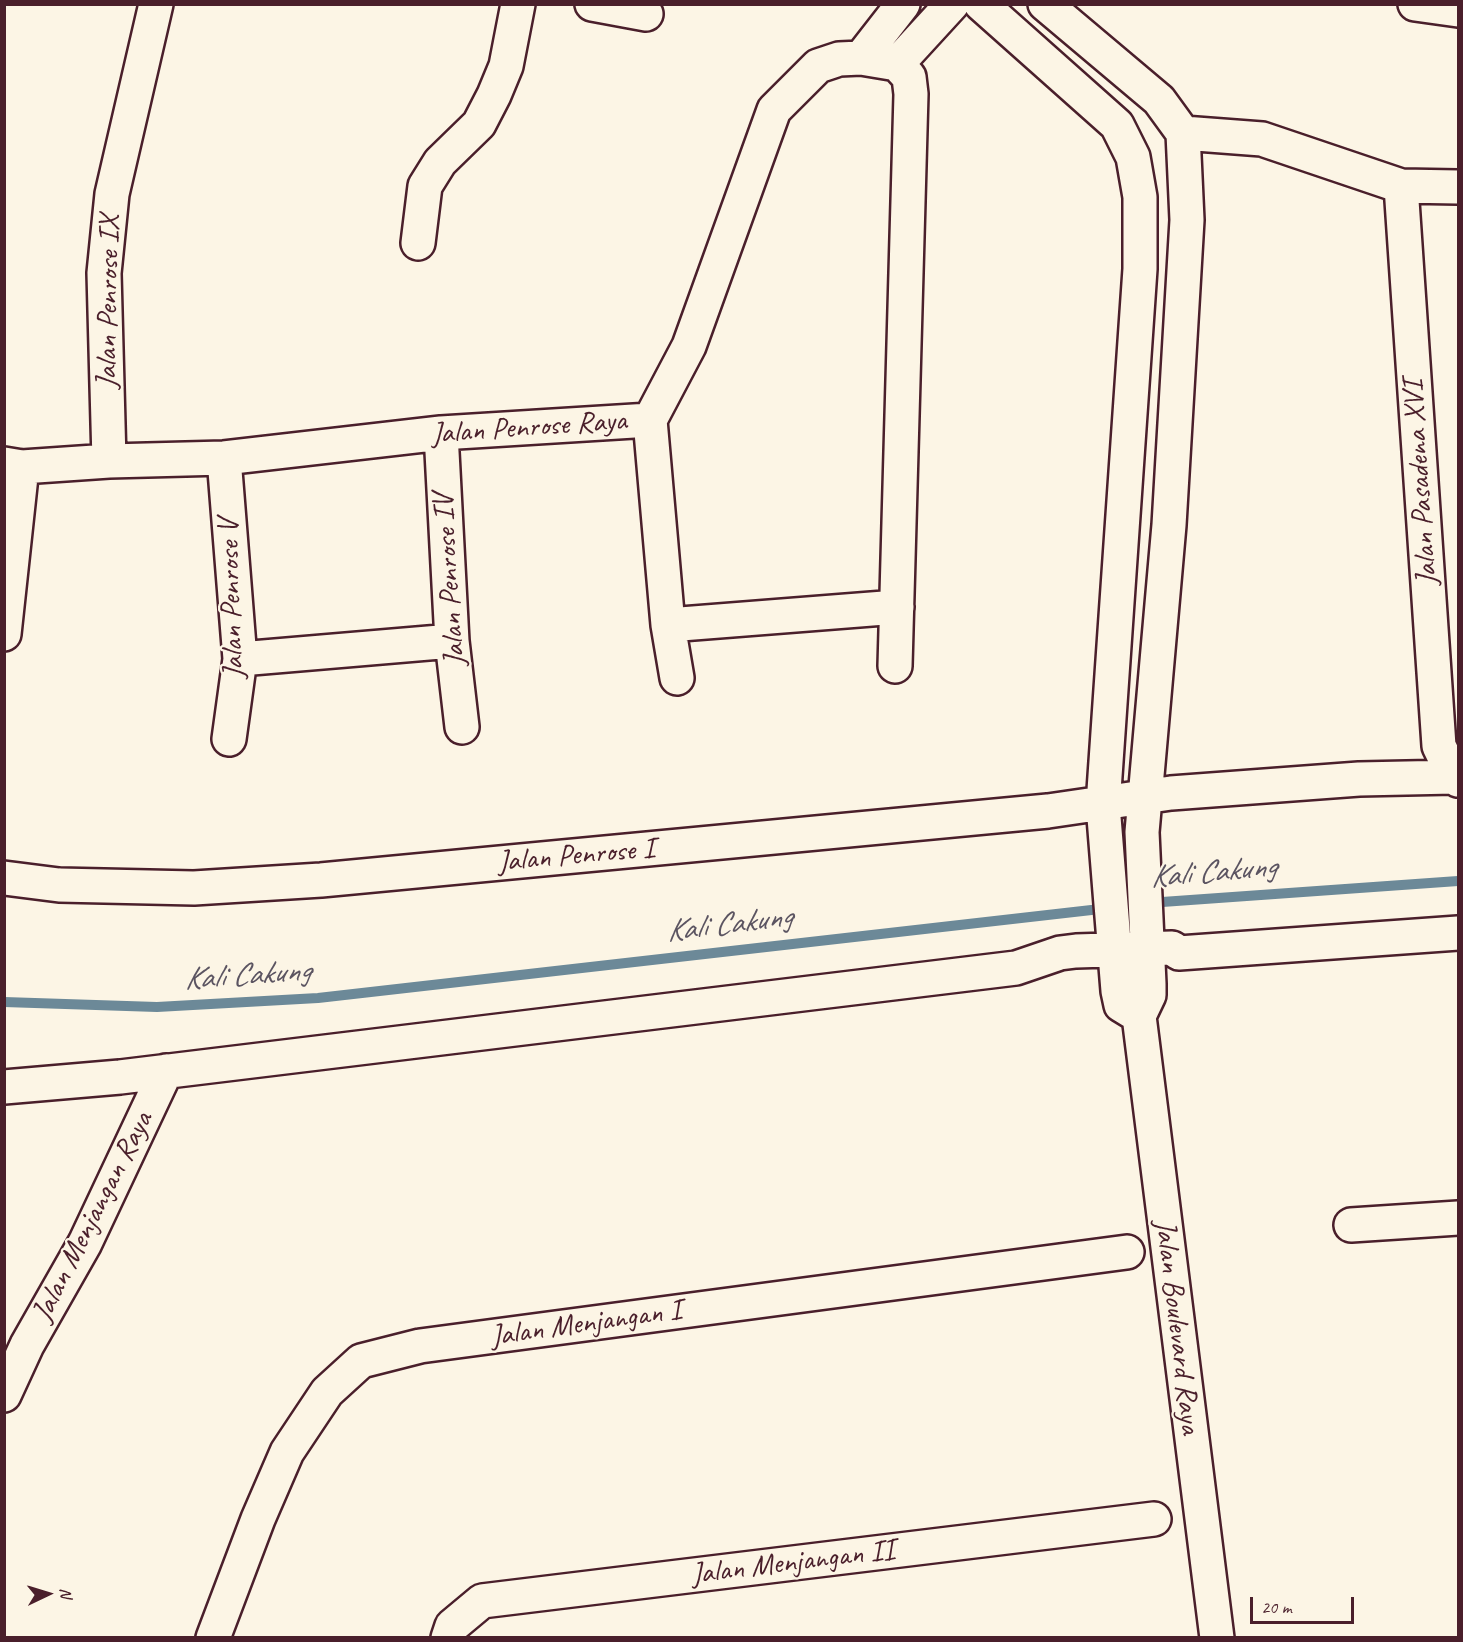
<!DOCTYPE html>
<html>
<head>
<meta charset="utf-8">
<style>
  body { margin:0 }
  #map { position:relative; width:1463px; height:1642px; overflow:hidden; background:#fcf5e5; font-family:Caveat,sans-serif }
  canvas { display:block }
  .frame { position:absolute; inset:0; border:6px solid #4a1f2b; pointer-events:none }
  .north { position:absolute; left:18px; top:1564px; width:60px; height:60px; -webkit-text-stroke:4px #fcf5e5; paint-order:stroke; rotate:86deg; font-size:16px; font-weight:700; line-height:24px; text-align:center; color:#4a1f2b }
  .north::after { content:''; display:block; margin:auto; width:21px; height:27px; background:#4a1f2b; clip-path:polygon(50% 0,100% 100%,50% 72%,0 100%) }
  .scale { position:absolute; left:1250px; top:1597px; width:104px; height:27px; box-sizing:border-box; border:3px solid #4a1f2b; border-top:0; padding-left:8px; font-size:18px; line-height:21px; white-space:nowrap; color:#4a1f2b; -webkit-text-stroke:4px #fcf5e5; paint-order:stroke }
</style>
</head>
<body>
<div id="map">
<canvas width="1463" height="1642"></canvas>
<div class="frame"></div>
<div class="north">N</div>
<div class="scale">20 m</div>
</div>
<script>
const c = document.querySelector('canvas').getContext('2d');
c.lineJoin = 'round';
const toPath = rows => new Path2D(rows.map(r => 'M' + r).join(''));
function stroke(path, color, width, dash) { c.strokeStyle = color; c.lineWidth = width; c.lineCap = dash ? 'butt' : 'round'; c.setLineDash(dash || []); c.stroke(path); }
function drawText(font, color, halo, rows, align = 'center') {
  c.font = font + ' Caveat,sans-serif'; c.lineWidth = 4.5; c.setLineDash([]); c.textBaseline = 'middle'; c.strokeStyle = halo; c.fillStyle = color; for (const [text, x, y, turn = 0] of rows) {
    c.save(); c.translate(x, y); c.rotate((+turn || 0) * Math.PI / 180); c.textAlign = isNaN(turn) ? turn : align; if (halo) c.strokeText(text, 0, 0); c.fillText(text, 0, 0); c.restore();
  }
}
stroke(toPath([
  [1148,903,1458,881],
  [4,1002,157,1007,318,998,1109,908]
]), '#6c8998', 10);
const minor = toPath([
  [592,4,646,14],
  [981,4,1117,125,1133,157,1140,197,1140,269,1103,805,1118,991,1121,1005,1139,1016],
  [1045,4,1159,100,1183,133,1187,220,1169,525,1142,832,1149,984,1149,995,1139,1016],
  [1415,4,1458,10],
  [861,58,903,4],
  [897,64,952,4],
  [1183,133,1262,139,1401,186,1458,187],
  [1401,186,1439,746,1454,777],
  [418,243,425,186,440,162,479,124,494,95,506,66,518,4],
  [650,420,668,625,677,678],
  [441,433,452,641,462,727],
  [224,458,240,659,229,739],
  [109,461,104,273,112,194,156,4],
  [4,464,22,467,109,461,224,458,441,433,650,420,689,346,774,110,818,66,839,59,861,58,897,64],
  [668,625,897,607],
  [4,634,22,467],
  [240,659,452,641],
  [895,666,911,94,909,77,897,64],
  [4,878,59,885,194,888,321,880,1048,811,1171,793,1359,779,1454,777,1458,780],
  [1139,1016,1217,1638],
  [4,1087,120,1077,1016,968,1060,953,1076,951,1172,948,1179,953,1458,933],
  [1351,1225,1458,1218],
  [4,1395,27,1345,85,1243,166,1071],
  [213,1638,258,1519,287,1452,327,1392,361,1361,420,1346,1127,1252],
  [448,1638,452,1626,482,1601,1154,1519]
]);
stroke(minor, '#4a1f2b', 38);
stroke(minor, '#fcf5e5', 33);
drawText('30px', '#4a1f2b', '#fcf5e5', [
  ["Jalan Penrose IX",109,302,-89],
  ["Jalan Penrose Raya",529,428,-4],
  ["Jalan Pasadena XVI",1421,483,-94],
  ["Jalan Penrose IV",450,580,-94],
  ["Jalan Penrose V",232,599,-92],
  ["Jalan Penrose I",576,856,-5],
  ["Jalan Menjangan Raya",93,1217,-63],
  ["Jalan Menjangan I",586,1324,-8],
  ["Jalan Boulevard Raya",1177,1327,83],
  ["Jalan Menjangan II",793,1563,-7]
]);
drawText('italic 32px', '#5b5461', '#fcf5e5', [
  ["Kali Cakung",1213,873,-5],
  ["Kali Cakung",729,925,-7],
  ["Kali Cakung",247,976,-4]
]);
</script>
</body>
</html>
